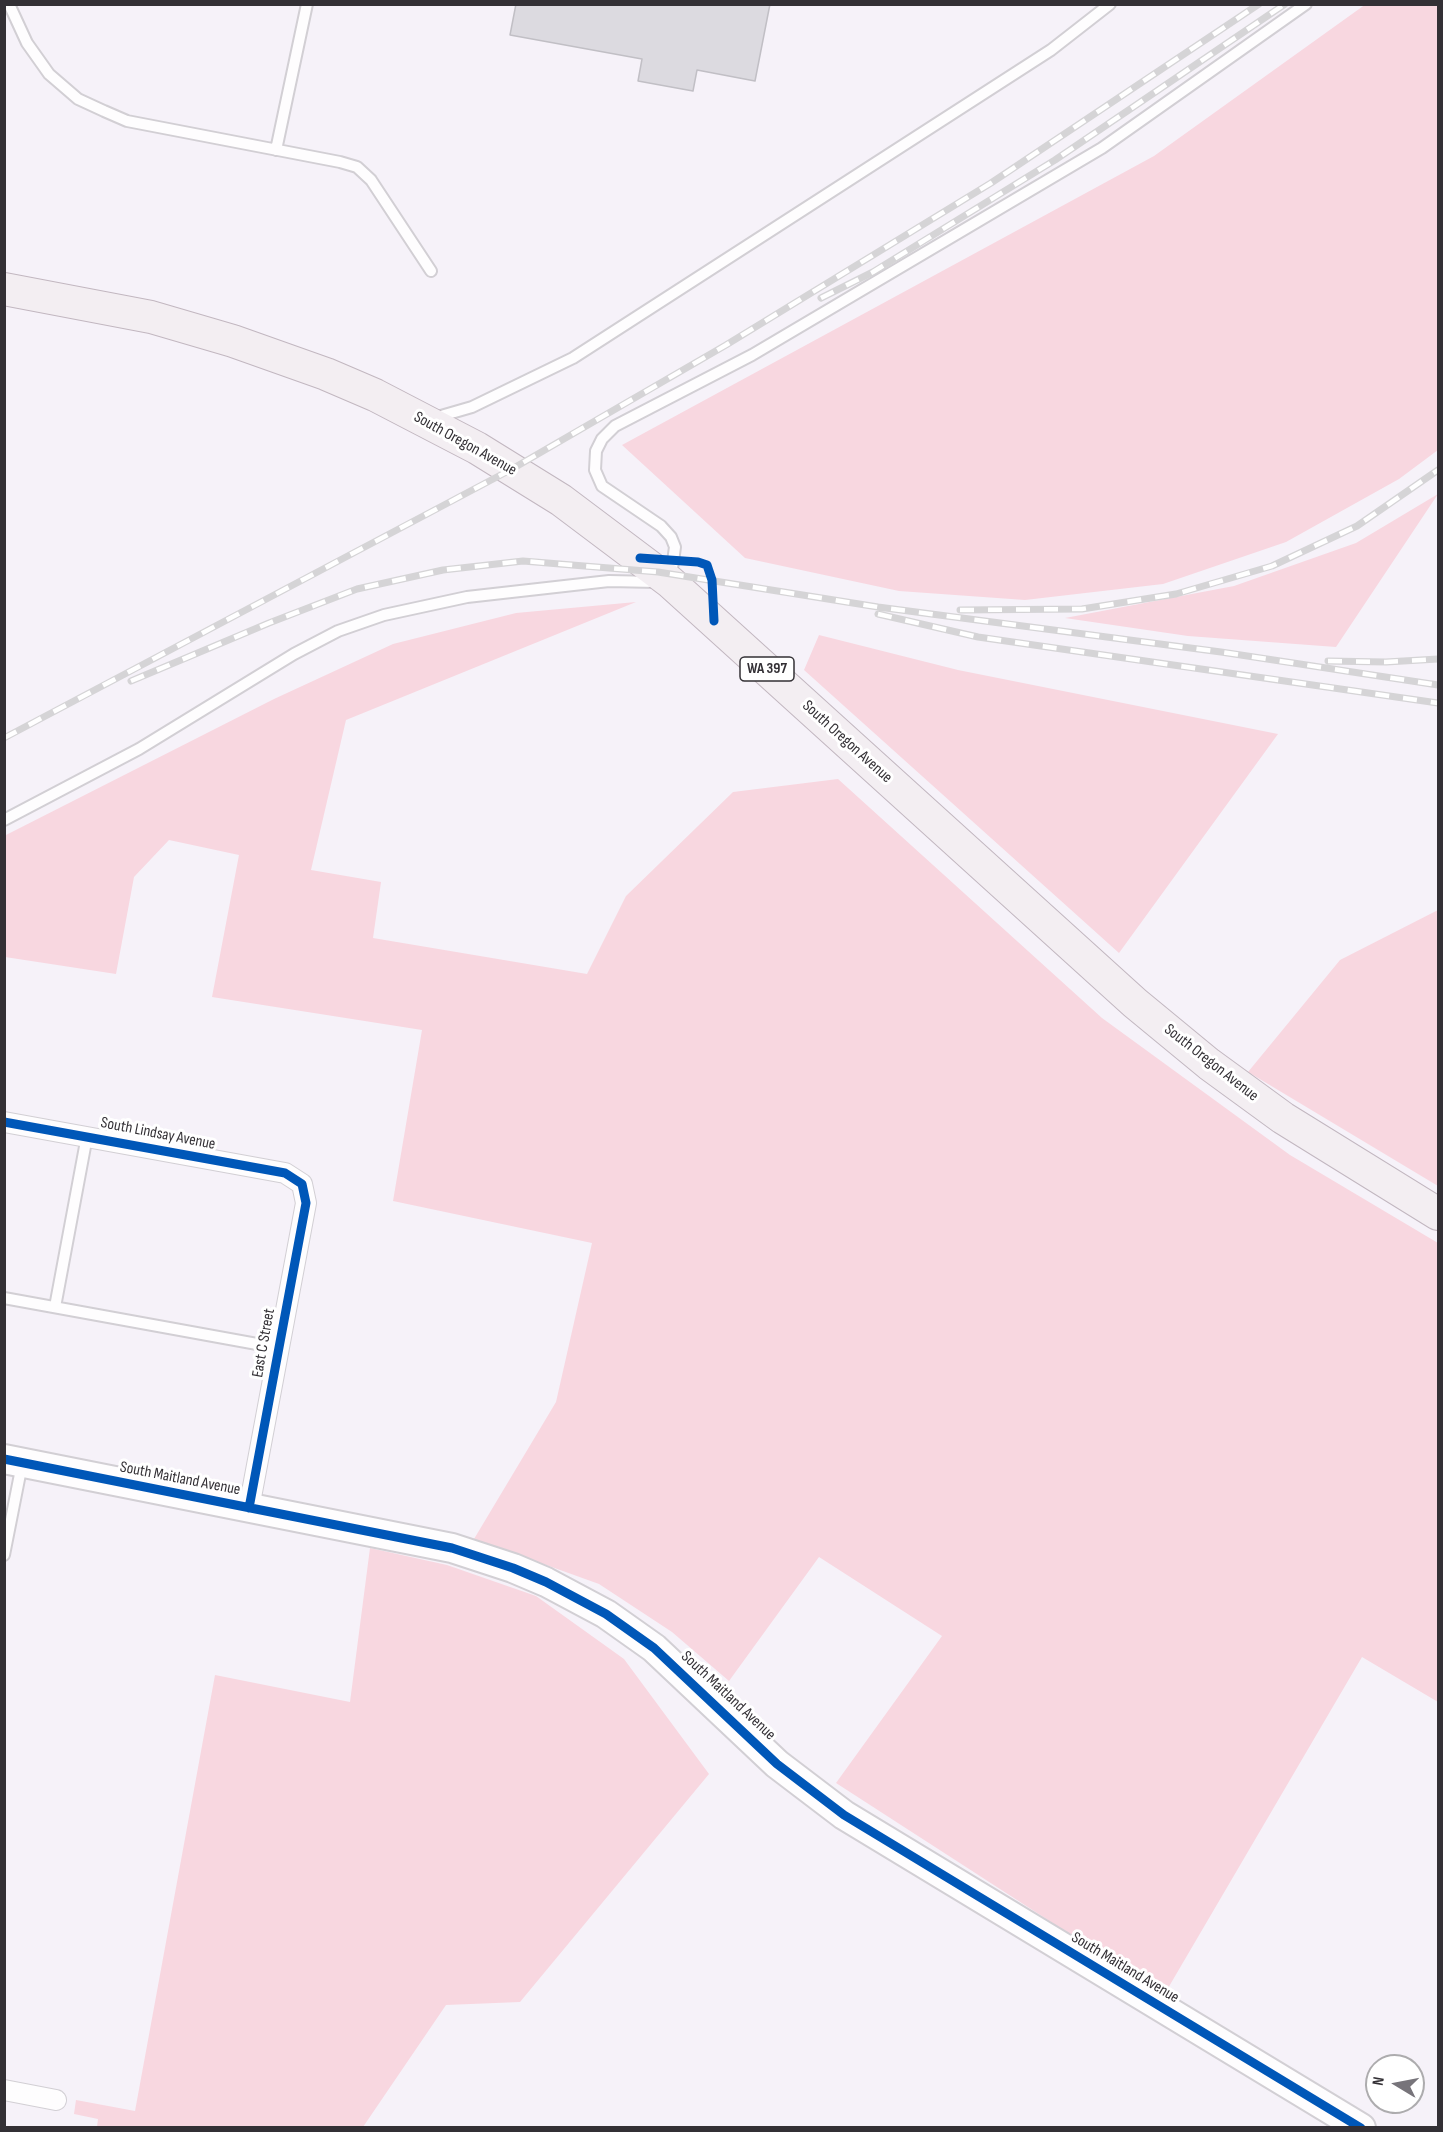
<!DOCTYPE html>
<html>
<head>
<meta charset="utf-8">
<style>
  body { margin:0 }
  #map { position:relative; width:1443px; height:2132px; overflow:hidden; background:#f6f2f9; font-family:"Sofia Sans Condensed",sans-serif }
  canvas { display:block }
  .frame { position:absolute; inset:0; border:6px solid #333035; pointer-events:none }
  .north { position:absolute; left:1365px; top:2054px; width:60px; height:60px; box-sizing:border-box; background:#fff; border:2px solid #adacae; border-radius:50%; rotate:280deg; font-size:16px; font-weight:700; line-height:24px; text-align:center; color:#333035 }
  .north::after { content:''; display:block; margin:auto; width:21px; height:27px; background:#77747a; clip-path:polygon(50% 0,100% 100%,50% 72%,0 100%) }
</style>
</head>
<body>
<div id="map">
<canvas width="1443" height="2132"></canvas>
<div class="frame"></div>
<div class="north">N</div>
</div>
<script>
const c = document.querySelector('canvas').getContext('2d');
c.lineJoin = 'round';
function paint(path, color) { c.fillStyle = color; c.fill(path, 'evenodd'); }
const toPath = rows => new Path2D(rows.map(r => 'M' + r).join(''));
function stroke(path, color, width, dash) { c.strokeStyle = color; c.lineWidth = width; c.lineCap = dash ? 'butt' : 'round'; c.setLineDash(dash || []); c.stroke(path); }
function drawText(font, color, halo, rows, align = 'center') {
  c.font = font + ' "Sofia Sans Condensed",sans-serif'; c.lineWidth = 6; c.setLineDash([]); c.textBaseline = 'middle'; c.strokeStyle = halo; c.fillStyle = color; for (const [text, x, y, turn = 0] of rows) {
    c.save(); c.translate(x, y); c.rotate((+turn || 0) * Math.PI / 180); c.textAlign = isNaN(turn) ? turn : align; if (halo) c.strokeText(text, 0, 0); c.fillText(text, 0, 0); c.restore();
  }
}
paint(toPath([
  [1366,4,1438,5,1438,450,1399,479,1286,542,1163,584,1025,600,899,591,745,558,622,445,1154,156],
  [1438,494,1336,647,1188,636,1065,618,1234,586,1356,543],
  [636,602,346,720,311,870,381,882,373,938,587,974,626,896,733,792,838,779,1102,1018,1290,1155,1438,1243,1438,1702,1362,1657,1164,1995,836,1783,942,1636,819,1557,729,1681,672,1632,599,1584,474,1539,556,1402,592,1243,393,1201,422,1030,212,997,239,855,169,840,134,877,116,974,5,957,4,836,274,699,393,644,516,613],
  [819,635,958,670,1278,734,1119,953,804,670],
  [1438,910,1438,1186,1248,1072,1340,960],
  [370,1548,447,1565,536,1596,624,1659,709,1774,520,2002,446,2005,363,2127,97,2127,98,2119,74,2114,76,2100,135,2111,215,1675,350,1702]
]), '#f8d7e0');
const building = toPath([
  [516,4,770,4,755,81,697,70,693,91,638,81,642,59,510,35,516,4]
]);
paint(building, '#dcdae0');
stroke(building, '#c1bfc5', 1.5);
const lane = toPath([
  [9,4,27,43,49,74,78,99,104,111,127,121,340,162,357,167,371,180,431,271],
  [276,150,307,4],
  [434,418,472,407,573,358,1051,50,1110,4],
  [671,576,675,547,671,537,661,526,602,486,595,470,596,451,602,439,615,426,752,355,1102,148,1306,4],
  [4,820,139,749,294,654,338,631,384,615,467,597,609,581,656,582],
  [4,1298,279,1348],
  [55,1307,87,1136],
  [4,1555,22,1464]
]);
const street = toPath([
  [4,1122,285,1173,302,1184,306,1203,249,1508],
  [4,2090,56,2100]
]);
const secondary = toPath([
  [4,1459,452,1548,513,1568,546,1582,606,1614,654,1648,777,1764,844,1815,1361,2128]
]);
const primary = toPath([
  [4,289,151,317,233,341,326,374,375,395,477,448,561,500,670,582,1135,1003,1209,1064,1283,1118,1438,1214]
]);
stroke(lane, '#d2cfd4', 14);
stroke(street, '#d2cfd4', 22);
stroke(secondary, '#d2cfd4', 32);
stroke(primary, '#c2b7c0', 34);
stroke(lane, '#fefdfe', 10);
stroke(street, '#fefdfe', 20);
stroke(secondary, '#fefdfe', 28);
stroke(primary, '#f3eef2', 32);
const rail = toPath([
  [821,298,873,272,1055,160,1285,4],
  [960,610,1082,609,1176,594,1272,566,1357,526,1438,470],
  [878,614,978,637,1438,703],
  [1328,661,1386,662,1438,659],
  [131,681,269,623,357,589,443,570,523,561,658,572,878,607,1221,652,1438,685],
  [4,738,512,469,726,345,991,183,1259,4]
]);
stroke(rail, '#d5d4d6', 7);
stroke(rail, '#fff', 4.5, [14]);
stroke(toPath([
  [640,558,698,562,707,565,712,580,714,621],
  [4,1122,285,1173,302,1184,306,1203,249,1508],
  [4,1459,452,1548,513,1568,546,1582,606,1614,654,1648,777,1764,844,1815,1361,2128]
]), '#0057b8', 9);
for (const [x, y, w] of [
  [767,669,54]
]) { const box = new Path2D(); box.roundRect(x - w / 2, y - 12, w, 24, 4.5); c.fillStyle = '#fff'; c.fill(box); stroke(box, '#333035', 1.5); }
drawText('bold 15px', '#333035', null, [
  ["WA 397",767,669]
]);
drawText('16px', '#333035', '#fff', [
  ["South Oregon Avenue",465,444,29],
  ["South Oregon Avenue",847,742,42],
  ["South Oregon Avenue",1211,1063,38],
  ["South Lindsay Avenue",158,1134,11],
  ["East C Street",264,1343,-80],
  ["South Maitland Avenue",180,1479,11],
  ["South Maitland Avenue",728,1696,43],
  ["South Maitland Avenue",1125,1968,31]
]);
</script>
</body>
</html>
